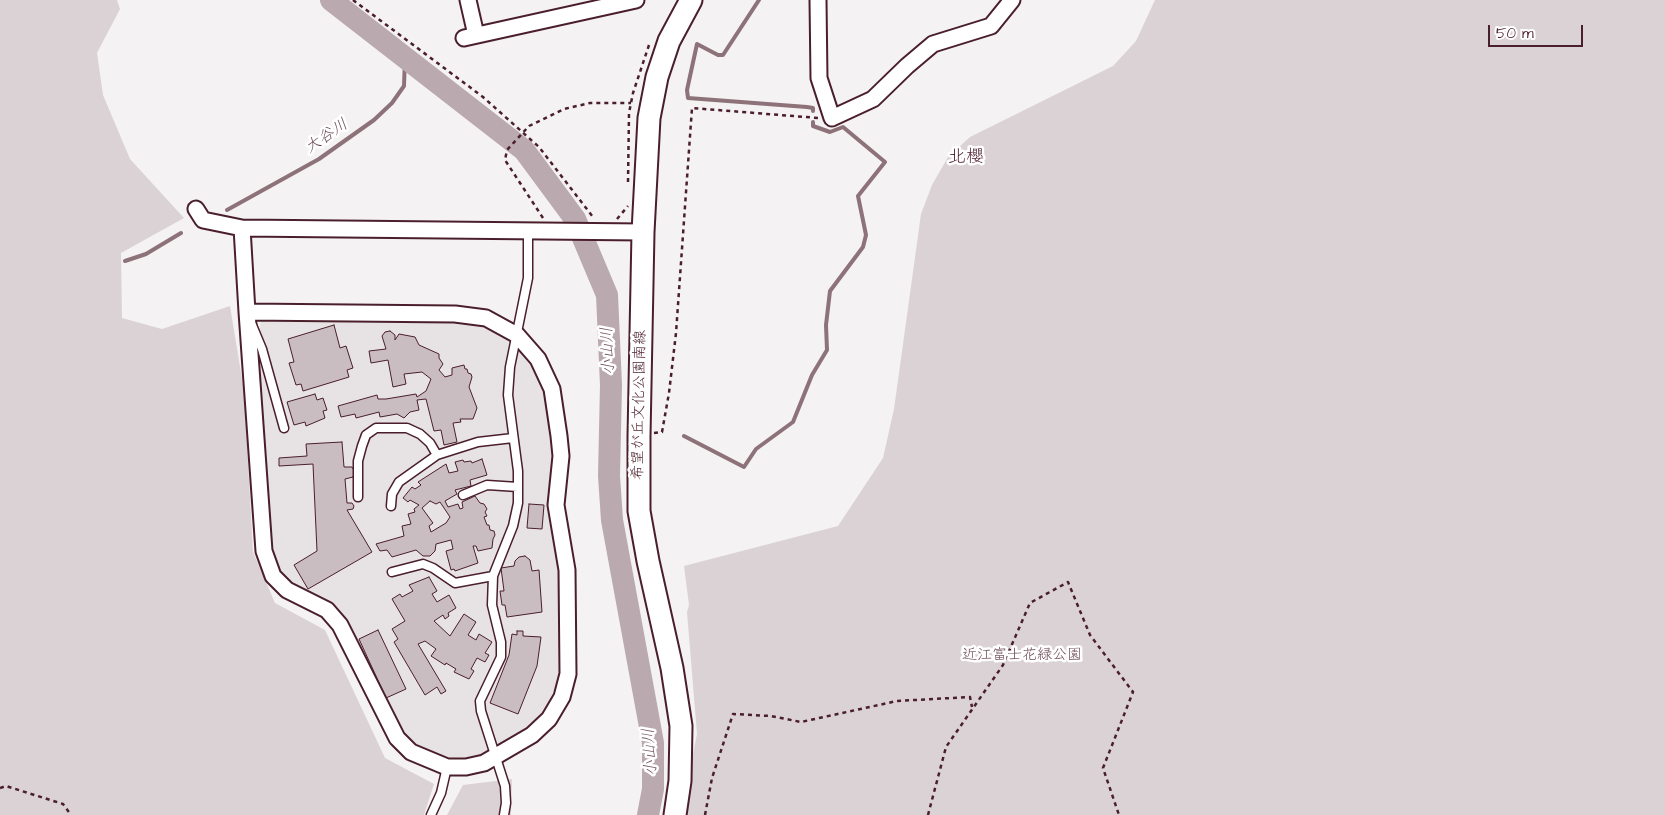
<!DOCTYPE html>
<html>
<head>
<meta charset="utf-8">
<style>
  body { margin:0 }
  #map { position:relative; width:1665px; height:815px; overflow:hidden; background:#f4f2f2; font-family:"Architects Daughter",sans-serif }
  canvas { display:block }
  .scale { position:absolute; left:1488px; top:25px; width:95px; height:22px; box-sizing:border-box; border:2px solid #4a1f2b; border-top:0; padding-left:6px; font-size:15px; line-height:18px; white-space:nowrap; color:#4a1f2b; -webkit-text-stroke:4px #fff; paint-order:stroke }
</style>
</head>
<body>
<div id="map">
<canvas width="1665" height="815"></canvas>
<div class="scale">50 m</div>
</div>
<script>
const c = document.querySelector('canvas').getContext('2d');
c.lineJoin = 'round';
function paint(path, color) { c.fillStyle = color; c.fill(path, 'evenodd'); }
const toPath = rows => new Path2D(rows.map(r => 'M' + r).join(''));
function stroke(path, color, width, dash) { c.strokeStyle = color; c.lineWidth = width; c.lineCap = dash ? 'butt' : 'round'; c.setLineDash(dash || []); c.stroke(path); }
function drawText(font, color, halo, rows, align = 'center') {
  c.font = font + ' "Architects Daughter","Klee One",sans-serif'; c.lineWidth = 5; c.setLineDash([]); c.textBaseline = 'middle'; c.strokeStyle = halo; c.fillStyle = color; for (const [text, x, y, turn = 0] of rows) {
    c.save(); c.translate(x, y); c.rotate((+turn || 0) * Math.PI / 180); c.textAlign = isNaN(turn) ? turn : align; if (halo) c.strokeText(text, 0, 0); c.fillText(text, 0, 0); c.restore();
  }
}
paint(toPath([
  [261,319,486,323,528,357,545,392,554,450,550,510,561,571,560,677,546,708,527,729,483,757,448,760,417,747,400,729,336,606,296,588,280,575,272,550,256,360]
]), '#e7e2e3');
paint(toPath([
  [0,0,117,0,120,9,97,53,103,95,130,159,184,218,121,253,122,318,162,329,230,306,244,391,253,552,275,603,325,630,385,758,434,784,424,815,0,815],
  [1155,0,1665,0,1665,815,681,815,697,734,687,612,689,605,684,566,838,526,883,458,894,409,921,214,932,185,948,157,970,137,1113,66,1136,41],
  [512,779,511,815,447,815,463,785]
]), '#dbd2d5');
stroke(toPath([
  [759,0,723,55,718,55,697,44,687,90,688,98,807,107,813,108,813,111],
  [227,210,319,159,374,120,392,103,404,86,405,57],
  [125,261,146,254,181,233],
  [684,436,744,467,756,449,793,422,812,375,827,350,826,325,830,291,863,247,866,235,858,196,885,162,843,127,830,132,813,126,813,122]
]), '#8d727a', 4);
stroke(toPath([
  [331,0,524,150,575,219,607,295,611,385,609,476,612,520,653,743,653,789,648,815]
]), '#baa9ae', 22);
const building = toPath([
  [334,325,340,348,346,346,353,368,347,370,349,377,303,391,301,384,296,385,289,363,294,362,288,339,334,325],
  [390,331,395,335,395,340,399,334,415,337,419,345,439,354,439,358,443,364,439,370,445,377,452,375,452,368,464,365,465,369,467,369,468,373,471,374,472,377,469,387,477,408,473,419,460,419,461,422,453,423,457,442,444,445,441,430,434,431,426,399,417,400,419,410,410,412,404,418,397,414,380,417,379,412,356,418,355,414,341,417,338,406,377,395,378,399,386,399,416,394,417,397,426,391,431,379,422,372,404,374,406,384,393,387,388,360,371,363,369,351,386,349,382,336,385,332,390,331],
  [315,394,317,400,323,398,327,410,323,411,325,418,306,426,305,422,294,425,287,402,315,394],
  [342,442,344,467,352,467,355,472,353,477,345,479,347,503,352,503,354,506,353,509,347,510,372,552,308,589,294,565,317,551,313,464,279,466,279,458,307,456,306,444,342,442],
  [482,459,487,475,470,480,471,486,455,490,457,494,445,501,448,507,458,504,460,509,463,508,462,502,475,496,480,503,484,504,487,509,485,512,487,516,484,517,487,525,489,525,490,530,494,531,495,535,493,539,492,548,478,551,476,546,473,546,478,563,455,571,454,569,451,570,446,551,453,549,451,540,436,544,435,551,430,556,423,556,416,550,392,557,387,550,380,551,376,544,404,536,402,526,411,524,408,514,415,512,414,509,419,505,410,500,408,502,403,498,412,487,415,489,421,485,418,482,446,464,449,473,458,471,455,462,463,460,464,462,471,461,472,463,482,459],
  [430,501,436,504,440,502,450,517,446,523,431,532,429,526,433,523,422,508,430,501],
  [529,504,544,505,542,529,527,528,529,504],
  [525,556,530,560,532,571,539,570,542,612,507,617,505,605,502,605,500,591,504,591,501,568,514,566,515,561,519,557,525,556],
  [429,577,437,591,432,594,437,602,449,595,456,608,448,613,449,616,445,619,443,615,434,621,450,636,464,614,476,622,468,635,476,640,479,634,492,642,485,653,489,655,485,662,477,658,471,669,474,671,469,679,454,672,456,669,446,663,445,665,431,656,436,649,425,641,418,644,446,691,441,694,437,687,425,695,394,642,398,639,392,629,405,621,392,599,400,594,402,597,413,591,409,585,429,577],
  [378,630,406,689,386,698,359,639,378,630],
  [517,631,523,631,523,636,541,637,537,666,518,714,490,703,509,655,512,634,517,635,517,631]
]);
paint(building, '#cabdc1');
stroke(building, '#4a1f2b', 1);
const lane = toPath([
  [252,325,262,349,284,428],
  [463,495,487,485,518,487],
  [358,497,358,461,362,446,366,435,376,428,407,428,420,434,430,443,437,455],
  [391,506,392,494,399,482,437,455,478,442,513,438],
  [392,572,423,564,433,568,455,583,493,576],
  [431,815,441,793,447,767],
  [504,815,506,803,505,786,481,711,480,701,501,657,501,642,492,605,493,576,513,526,518,503,518,471,508,395,510,367,528,278,528,231]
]);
const street = toPath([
  [468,0,476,35],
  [818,0,819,78,832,118,873,99,907,66,933,44,991,26,1012,0],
  [464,38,636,0],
  [196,209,203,220,242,228,643,232],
  [242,228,247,312,264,551,273,576,287,590,327,610,340,625,397,738,411,752,447,767,466,767,484,763,532,735,549,719,562,697,568,674,567,570,556,505,561,456,559,436,552,389,538,359,517,335,486,318,455,314,247,312]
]);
const secondary = toPath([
  [675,815,680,781,681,726,672,668,648,561,639,511,639,436,643,232,649,118,657,77,669,41,691,0]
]);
stroke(lane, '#4a1f2b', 11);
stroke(street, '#4a1f2b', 19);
stroke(secondary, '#4a1f2b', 25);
stroke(toPath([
  [353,0,483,97,539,147,593,217],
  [628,182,629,113,633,93,649,45],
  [543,218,505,160,507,150,529,126,564,109,590,103,631,103],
  [617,219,628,206],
  [654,433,662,432,669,393,676,333,692,108,818,118],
  [0,788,6,786,63,804,71,815],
  [705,815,712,778,733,714,771,716,801,722,897,701,970,697,972,707],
  [928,815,946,747,1003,665,1030,603,1068,582,1090,635,1133,692,1103,768,1119,815]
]), '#4a1f2b', 2.5, [4, 4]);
stroke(lane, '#fff', 8);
stroke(street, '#fff', 15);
stroke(secondary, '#fff', 21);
drawText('15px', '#4a1f2b', '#fff', [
  ["希望が丘文化公園南線",640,405,-89]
]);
drawText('15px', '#6e4c56', '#fff', [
  ["近江富士花緑公園",1022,656]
]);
drawText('italic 16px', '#714f59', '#fff', [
  ["大谷川",327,137,-34],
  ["小山川",609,351,-93],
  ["小山川",651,752,-94]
]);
drawText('18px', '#4a1f2b', '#fff', [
  ["北櫻",966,158]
]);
</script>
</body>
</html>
